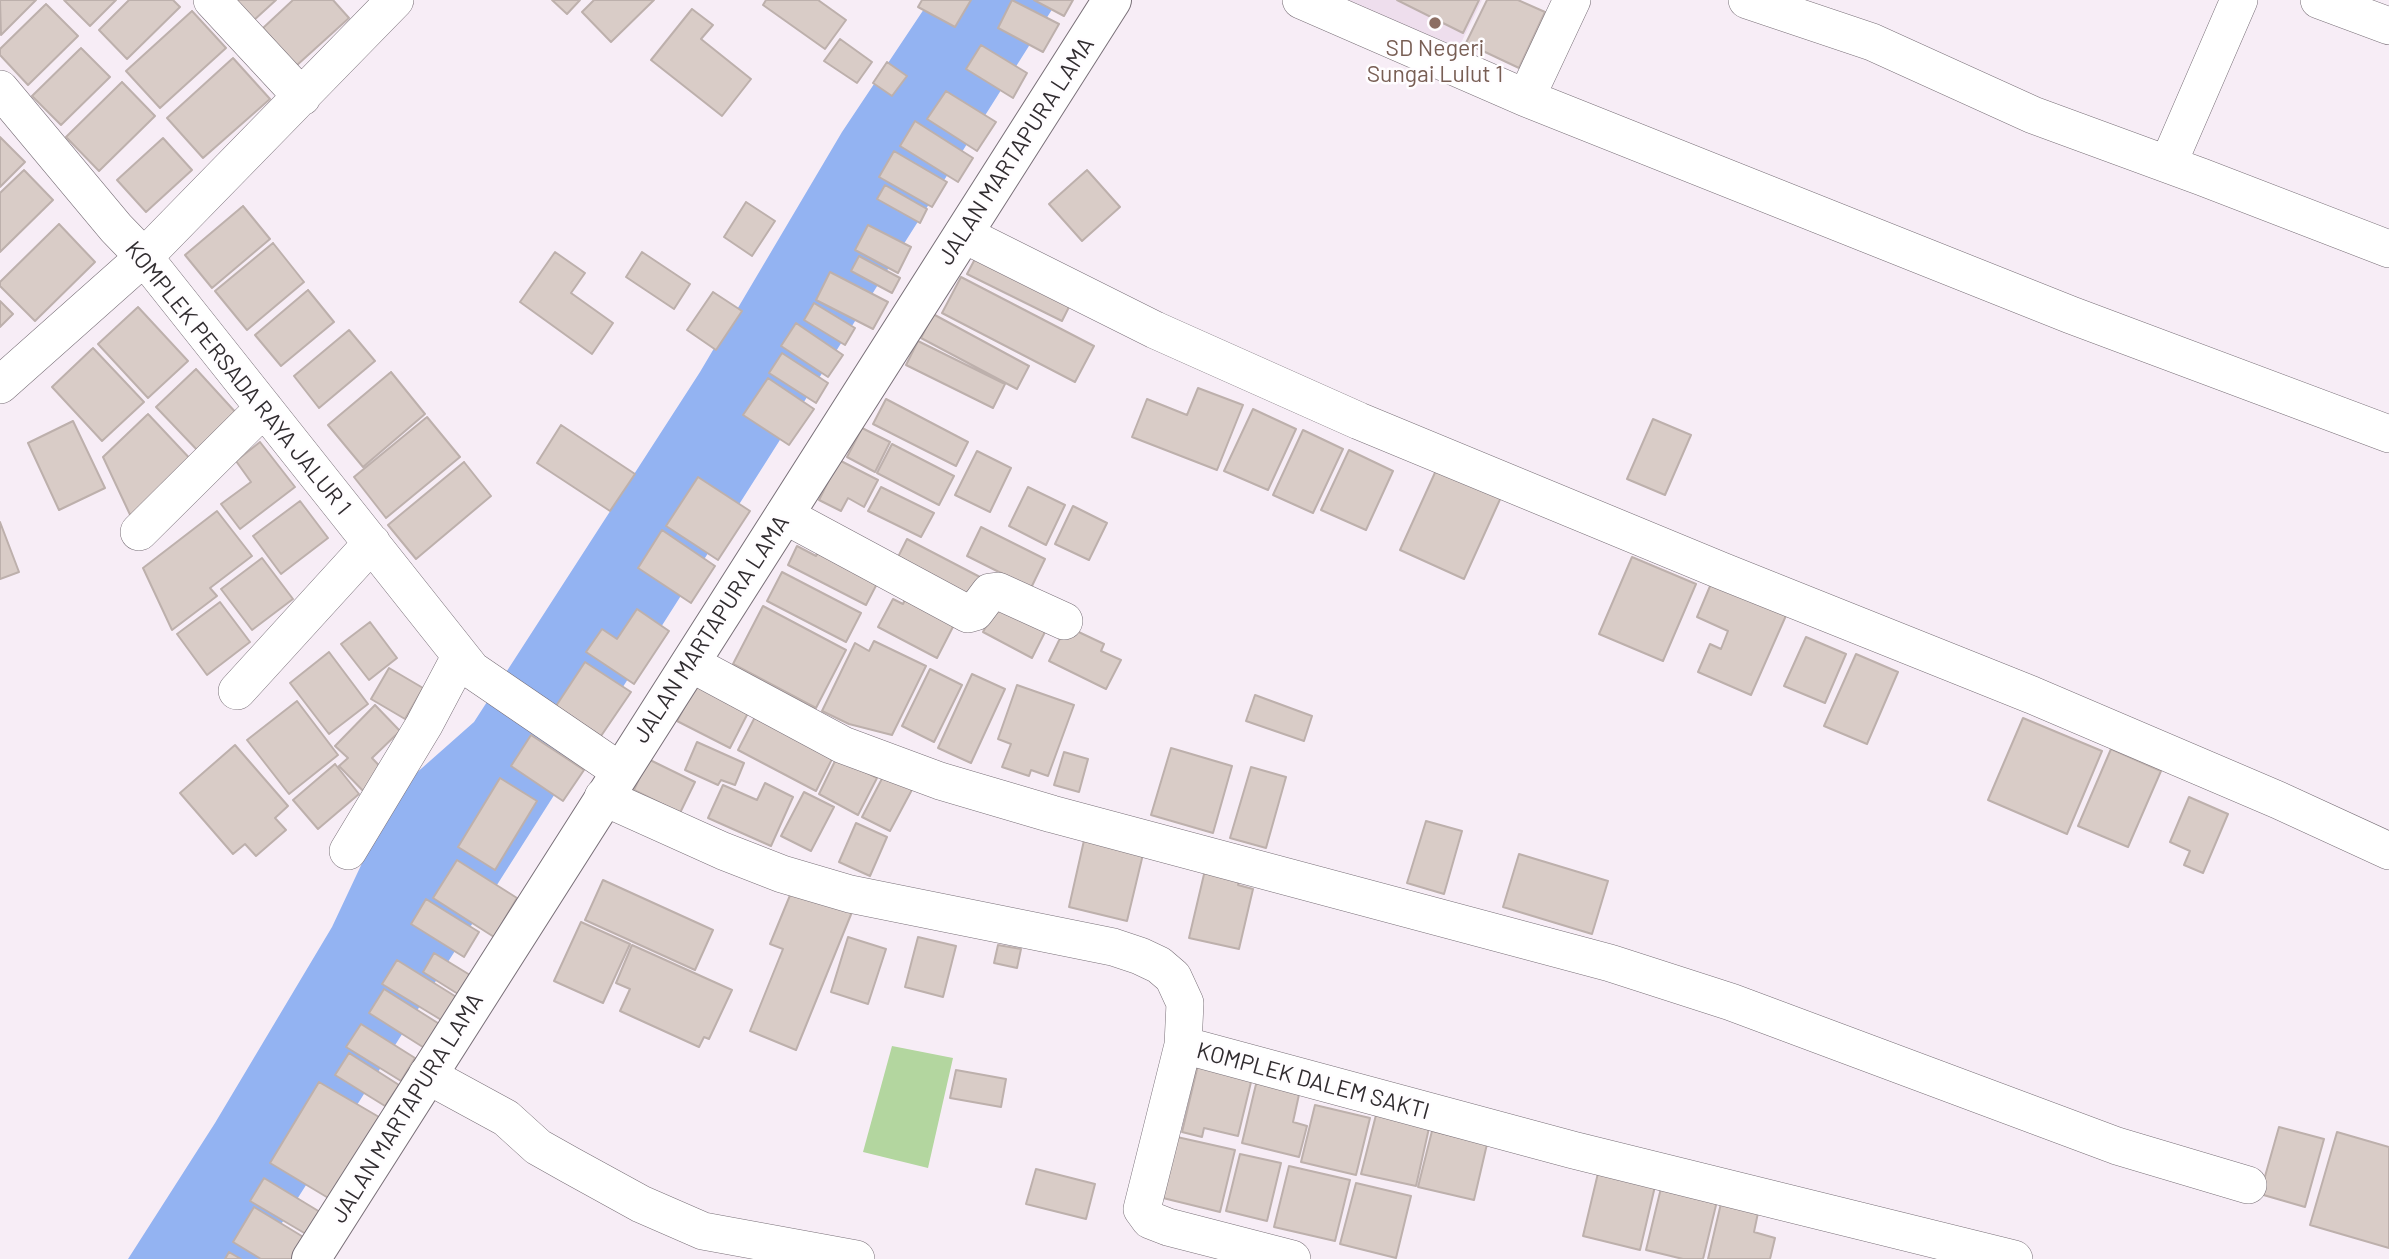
<!DOCTYPE html>
<html>
<head>
<meta charset="utf-8">
<style>
  body { margin:0 }
  canvas { display:block; background:#f7edf6 }
</style>
</head>
<body>
<canvas width="2389" height="1259"></canvas>
<script>
const c = document.querySelector('canvas').getContext('2d');
c.lineJoin = 'round';
function paint(path, color) { c.fillStyle = color; c.fill(path, 'evenodd'); }
const toPath = rows => new Path2D(rows.map(r => 'M' + r).join(''));
function stroke(path, color, width, dash) { c.strokeStyle = color; c.lineWidth = width; c.lineCap = dash ? 'butt' : 'round'; c.setLineDash(dash || []); c.stroke(path); }
function drawText(font, color, halo, rows, align = 'center') {
  c.font = font + ' Barlow,sans-serif'; c.lineWidth = 5; c.setLineDash([]); c.textBaseline = 'middle'; c.strokeStyle = halo; c.fillStyle = color; for (const [text, x, y, turn = 0] of rows) {
    c.save(); c.translate(x, y); c.rotate((+turn || 0) * Math.PI / 180); c.textAlign = isNaN(turn) ? turn : align; if (halo) c.strokeText(text, 0, 0); c.fillText(text, 0, 0); c.restore();
  }
}
paint(toPath([
  [1340,0,1482,0,1459,47]
]), '#eedeed');
paint(toPath([
  [892,1046,953,1058,928,1168,863,1152]
]), '#b3d69f');
paint(toPath([
  [930,0,1058,0,766,462,259,1259,128,1259,215,1123,332,927,396,791,474,722,700,372,842,132]
]), '#93b3f2');
const building = toPath([
  [0,0,36,0,1,35,0,0],
  [64,0,116,0,90,26,64,0],
  [129,0,173,0,180,7,127,59,99,30,129,0],
  [234,0,276,0,253,21,234,0],
  [293,0,333,0,349,18,296,66,263,28,293,0],
  [552,0,580,0,567,14,552,0],
  [594,0,654,0,611,42,582,12,594,0],
  [766,0,818,0,846,20,825,49,763,5,766,0],
  [922,0,971,0,955,27,918,7,922,0],
  [1012,0,1059,24,1043,52,998,28,1012,0],
  [1034,0,1073,0,1064,16,1034,0],
  [1397,0,1479,0,1463,33,1397,0],
  [1487,0,1518,0,1545,12,1519,68,1466,43,1487,0],
  [46,4,78,36,28,85,0,55,0,49,46,4],
  [692,9,713,25,701,39,751,79,722,116,651,60,692,9],
  [192,11,226,48,160,108,126,71,192,11],
  [840,39,872,62,857,83,824,61,840,39],
  [981,45,1027,73,1013,98,966,69,981,45],
  [81,48,110,77,61,125,32,96,81,48],
  [233,58,270,99,203,158,167,118,233,58],
  [887,62,907,76,892,96,873,83,887,62],
  [122,82,155,116,99,171,66,137,122,82],
  [946,91,996,122,977,151,927,119,946,91],
  [915,121,973,158,958,182,900,146,915,121],
  [0,137,25,162,0,187,0,137],
  [163,138,192,170,146,212,117,180,163,138],
  [894,151,947,182,932,207,879,177,894,151],
  [24,170,53,200,0,252,0,193,24,170],
  [1087,170,1120,207,1082,241,1049,204,1087,170],
  [885,185,927,209,920,223,877,199,885,185],
  [746,202,775,221,752,256,724,237,746,202],
  [243,206,270,239,212,288,185,255,243,206],
  [59,224,95,262,35,321,0,286,0,282,59,224],
  [868,225,911,247,898,273,855,250,868,225],
  [273,243,304,282,247,330,215,291,273,243],
  [555,252,585,273,571,293,613,323,592,354,520,302,555,252],
  [642,252,690,284,674,309,626,277,642,252],
  [859,256,900,278,892,293,851,271,859,256],
  [975,259,1070,305,1062,321,967,274,975,259],
  [830,272,888,302,873,329,816,300,830,272],
  [961,277,1094,346,1075,382,942,313,961,277],
  [308,290,334,322,281,366,255,335,308,290],
  [713,292,742,311,716,350,687,330,713,292],
  [0,301,13,314,0,327,0,301],
  [814,303,855,328,845,345,804,320,814,303],
  [138,307,188,361,148,398,98,344,138,307],
  [933,314,1029,366,1017,389,921,338,933,314],
  [796,323,843,355,828,377,781,346,796,323],
  [349,330,375,361,319,408,294,376,349,330],
  [918,341,1005,384,993,408,906,365,918,341],
  [93,348,144,402,102,441,52,387,93,348],
  [782,353,828,383,816,403,769,373,782,353],
  [196,369,238,415,199,452,156,407,196,369],
  [391,372,425,414,363,467,328,425,391,372],
  [768,378,814,409,789,445,743,415,768,378],
  [1198,388,1243,405,1217,470,1132,437,1147,399,1187,415,1198,388],
  [886,399,968,442,956,466,873,424,886,399],
  [1253,409,1296,429,1268,490,1224,471,1253,409],
  [148,414,195,464,133,521,103,457,148,414],
  [427,417,460,457,386,518,354,477,427,417],
  [1653,419,1691,435,1665,495,1627,479,1653,419],
  [73,421,105,488,59,510,28,443,73,421],
  [561,425,635,474,610,511,537,463,561,425],
  [862,428,890,442,875,472,847,457,862,428],
  [1303,430,1343,449,1313,513,1273,495,1303,430],
  [260,442,295,487,240,529,221,504,251,482,236,461,260,442],
  [892,444,954,476,939,505,877,473,892,444],
  [1349,450,1393,471,1366,530,1321,510,1349,450],
  [977,451,1011,468,990,512,955,495,977,451],
  [839,460,878,480,864,507,848,498,841,511,819,500,839,460],
  [464,462,491,496,416,559,388,525,464,462],
  [1438,466,1502,495,1464,579,1400,550,1438,466],
  [698,477,750,511,718,560,666,526,698,477],
  [881,487,934,513,921,537,868,511,881,487],
  [1028,487,1065,505,1046,545,1009,526,1028,487],
  [300,501,328,538,281,574,253,536,300,501],
  [1073,506,1107,523,1089,560,1055,544,1073,506],
  [217,511,252,556,210,588,217,596,172,630,143,568,217,511],
  [0,522,19,572,0,579,0,522],
  [981,527,1045,559,1031,588,967,556,981,527],
  [662,530,715,566,691,603,638,568,662,530],
  [907,539,980,577,966,603,894,565,907,539],
  [823,544,882,574,866,605,788,565,797,546,816,556,823,544],
  [1632,557,1696,584,1663,661,1599,634,1632,557],
  [262,558,293,599,252,630,221,589,262,558],
  [782,572,861,613,846,642,767,601,782,572],
  [1713,579,1788,611,1751,695,1698,672,1710,644,1721,649,1728,631,1697,617,1713,579],
  [908,593,957,619,937,658,878,627,893,599,903,604,908,593],
  [1000,601,1048,626,1032,658,983,632,1000,601],
  [220,602,250,642,207,675,177,634,220,602],
  [763,606,846,650,816,708,733,664,763,606],
  [637,609,669,631,634,684,586,652,602,629,617,639,637,609],
  [370,622,397,658,369,680,341,644,370,622],
  [1066,626,1104,644,1101,651,1121,660,1106,689,1049,661,1066,626],
  [1806,637,1846,654,1825,703,1784,686,1806,637],
  [874,641,926,666,892,735,849,724,822,711,855,643,869,651,874,641],
  [329,652,368,704,329,734,290,683,329,652],
  [1856,654,1898,672,1867,744,1824,726,1856,654],
  [585,662,631,692,601,736,556,706,585,662],
  [389,668,423,688,405,719,371,699,389,668],
  [930,669,962,685,934,742,902,726,930,669],
  [972,674,1005,689,971,763,938,748,972,674],
  [697,684,749,711,730,748,677,721,697,684],
  [1017,685,1074,705,1048,776,1031,770,1029,776,1002,767,1011,744,998,739,1017,685],
  [1255,695,1312,716,1304,741,1246,721,1255,695],
  [297,701,338,755,289,794,247,740,297,701],
  [375,705,400,731,372,758,389,776,368,796,339,766,348,758,335,746,375,705],
  [757,713,835,753,816,791,738,750,757,713],
  [2023,718,2102,751,2067,834,1988,800,2023,718],
  [531,735,584,770,563,801,511,766,531,735],
  [697,742,744,763,735,785,721,780,718,785,685,770,697,742],
  [235,745,288,806,275,818,286,830,256,856,245,844,233,854,180,793,235,745],
  [1171,748,1232,766,1213,833,1151,815,1171,748],
  [2111,749,2161,771,2128,847,2078,826,2111,749],
  [1064,752,1088,759,1079,792,1054,785,1064,752],
  [837,757,877,778,858,815,819,794,837,757],
  [648,759,695,782,680,813,634,790,648,759],
  [335,764,359,794,318,829,293,800,335,764],
  [1251,767,1286,777,1266,848,1230,838,1251,767],
  [887,769,915,784,890,831,862,817,887,769],
  [500,778,537,801,495,870,458,847,500,778],
  [765,783,793,797,771,846,708,818,723,785,757,800,765,783],
  [804,792,834,807,811,851,781,836,804,792],
  [2189,797,2228,814,2203,873,2184,865,2190,851,2170,842,2189,797],
  [1426,821,1462,831,1444,894,1407,883,1426,821],
  [856,823,887,837,870,876,839,862,856,823],
  [1085,836,1144,850,1127,921,1069,907,1085,836],
  [1519,854,1608,881,1592,934,1503,907,1519,854],
  [457,860,517,898,494,937,433,898,457,860],
  [1205,870,1239,878,1238,885,1253,889,1239,949,1189,938,1205,870],
  [603,880,713,930,695,970,585,920,603,880],
  [793,888,852,912,796,1050,750,1031,783,949,770,944,793,888],
  [426,899,479,932,464,957,411,924,426,899],
  [581,922,630,944,603,1003,554,981,581,922],
  [848,937,886,949,868,1004,831,992,848,937],
  [918,937,956,946,943,997,905,987,918,937],
  [632,945,732,990,709,1039,704,1037,699,1047,620,1011,630,989,616,983,632,945],
  [998,945,1021,949,1017,968,994,963,998,945],
  [434,953,470,975,458,994,423,972,434,953],
  [397,960,458,998,443,1021,382,984,397,960],
  [384,989,441,1025,426,1049,369,1013,384,989],
  [361,1024,415,1058,401,1081,346,1047,361,1024],
  [349,1053,399,1085,385,1106,335,1075,349,1053],
  [1198,1065,1252,1078,1238,1136,1204,1128,1202,1137,1182,1132,1198,1065],
  [956,1070,1006,1079,1001,1107,950,1098,956,1070],
  [1257,1080,1300,1090,1293,1122,1307,1126,1299,1157,1242,1143,1257,1080],
  [319,1082,379,1117,330,1199,270,1163,319,1082],
  [1315,1105,1370,1118,1356,1175,1301,1162,1315,1105],
  [1376,1115,1429,1128,1416,1186,1361,1174,1376,1115],
  [2279,1127,2324,1139,2305,1207,2260,1194,2279,1127],
  [1432,1131,1487,1144,1474,1200,1418,1187,1432,1131],
  [2337,1132,2389,1147,2389,1248,2310,1225,2337,1132],
  [1177,1137,1235,1150,1220,1212,1163,1198,1177,1137],
  [1240,1154,1281,1163,1267,1221,1226,1211,1240,1154],
  [1289,1166,1350,1180,1335,1241,1274,1227,1289,1166],
  [1036,1169,1095,1184,1086,1219,1026,1204,1036,1169],
  [1599,1169,1656,1182,1640,1250,1583,1236,1599,1169],
  [264,1178,320,1212,306,1234,250,1201,264,1178],
  [1356,1183,1411,1196,1396,1258,1340,1244,1356,1183],
  [1662,1184,1718,1197,1703,1259,1683,1259,1646,1250,1662,1184],
  [1722,1199,1759,1208,1754,1232,1775,1238,1770,1259,1708,1259,1722,1199],
  [254,1207,305,1238,292,1259,261,1259,233,1242,254,1207],
  [229,1252,241,1259,225,1259,229,1252]
]);
paint(building, '#d9ccc7');
stroke(building, '#bdb0ac', 2);
const street = toPath([
  [212,0,302,97],
  [1301,0,1526,98,2071,315,2389,434],
  [1747,0,1872,42,2033,115,2202,177,2389,249],
  [2319,0,2389,26],
  [0,89,116,228,144,257,472,670,620,771],
  [1526,98,1572,0],
  [2168,164,2239,0],
  [963,234,1155,330,1359,421,1722,571,2032,695,2278,800,2389,851],
  [0,385,144,257,395,0],
  [784,515,968,614,975,612,990,592,998,591,1064,621],
  [139,532,264,408],
  [690,663,843,745,940,781,1052,814,1610,963,1731,1002,2117,1146,2248,1185],
  [237,691,372,543],
  [603,797,723,851,782,874,850,894,1113,947,1140,956,1159,965,1173,977,1185,1003,1183,1045,1573,1150,2014,1259],
  [348,851,424,725,460,657],
  [1183,1045,1142,1209,1150,1220,1168,1227,1292,1259],
  [427,1075,506,1118,538,1147,570,1165,641,1204,703,1231,856,1259]
]);
const primary = toPath([
  [311,1259,1112,0]
]);
stroke(street, '#797078', 38);
stroke(primary, '#797078', 40);
stroke(street, '#fff', 37);
stroke(primary, '#fff', 38);
for (const [x, y, r, color] of [
  [1435,23,7,"#8d6e63"]
]) { const dot = new Path2D(); dot.arc(x, y, r, 0, 2 * Math.PI); c.fillStyle = color; c.fill(dot); stroke(dot, '#fffdff', 2.5); }
drawText('23px', '#785e54', '#fffdff', [
  ["SD Negeri",1435,48],
  ["Sungai Lulut 1",1435,74]
]);
drawText('23px', '#312d30', '#fffdff', [
  ["JALAN MARTAPURA LAMA",1016,151,-57],
  ["KOMPLEK PERSADA RAYA JALUR 1",238,378,51],
  ["JALAN MARTAPURA LAMA",711,629,-57],
  ["KOMPLEK DALEM SAKTI",1313,1081,15],
  ["JALAN MARTAPURA LAMA",407,1108,-58]
]);
</script>
</body>
</html>
